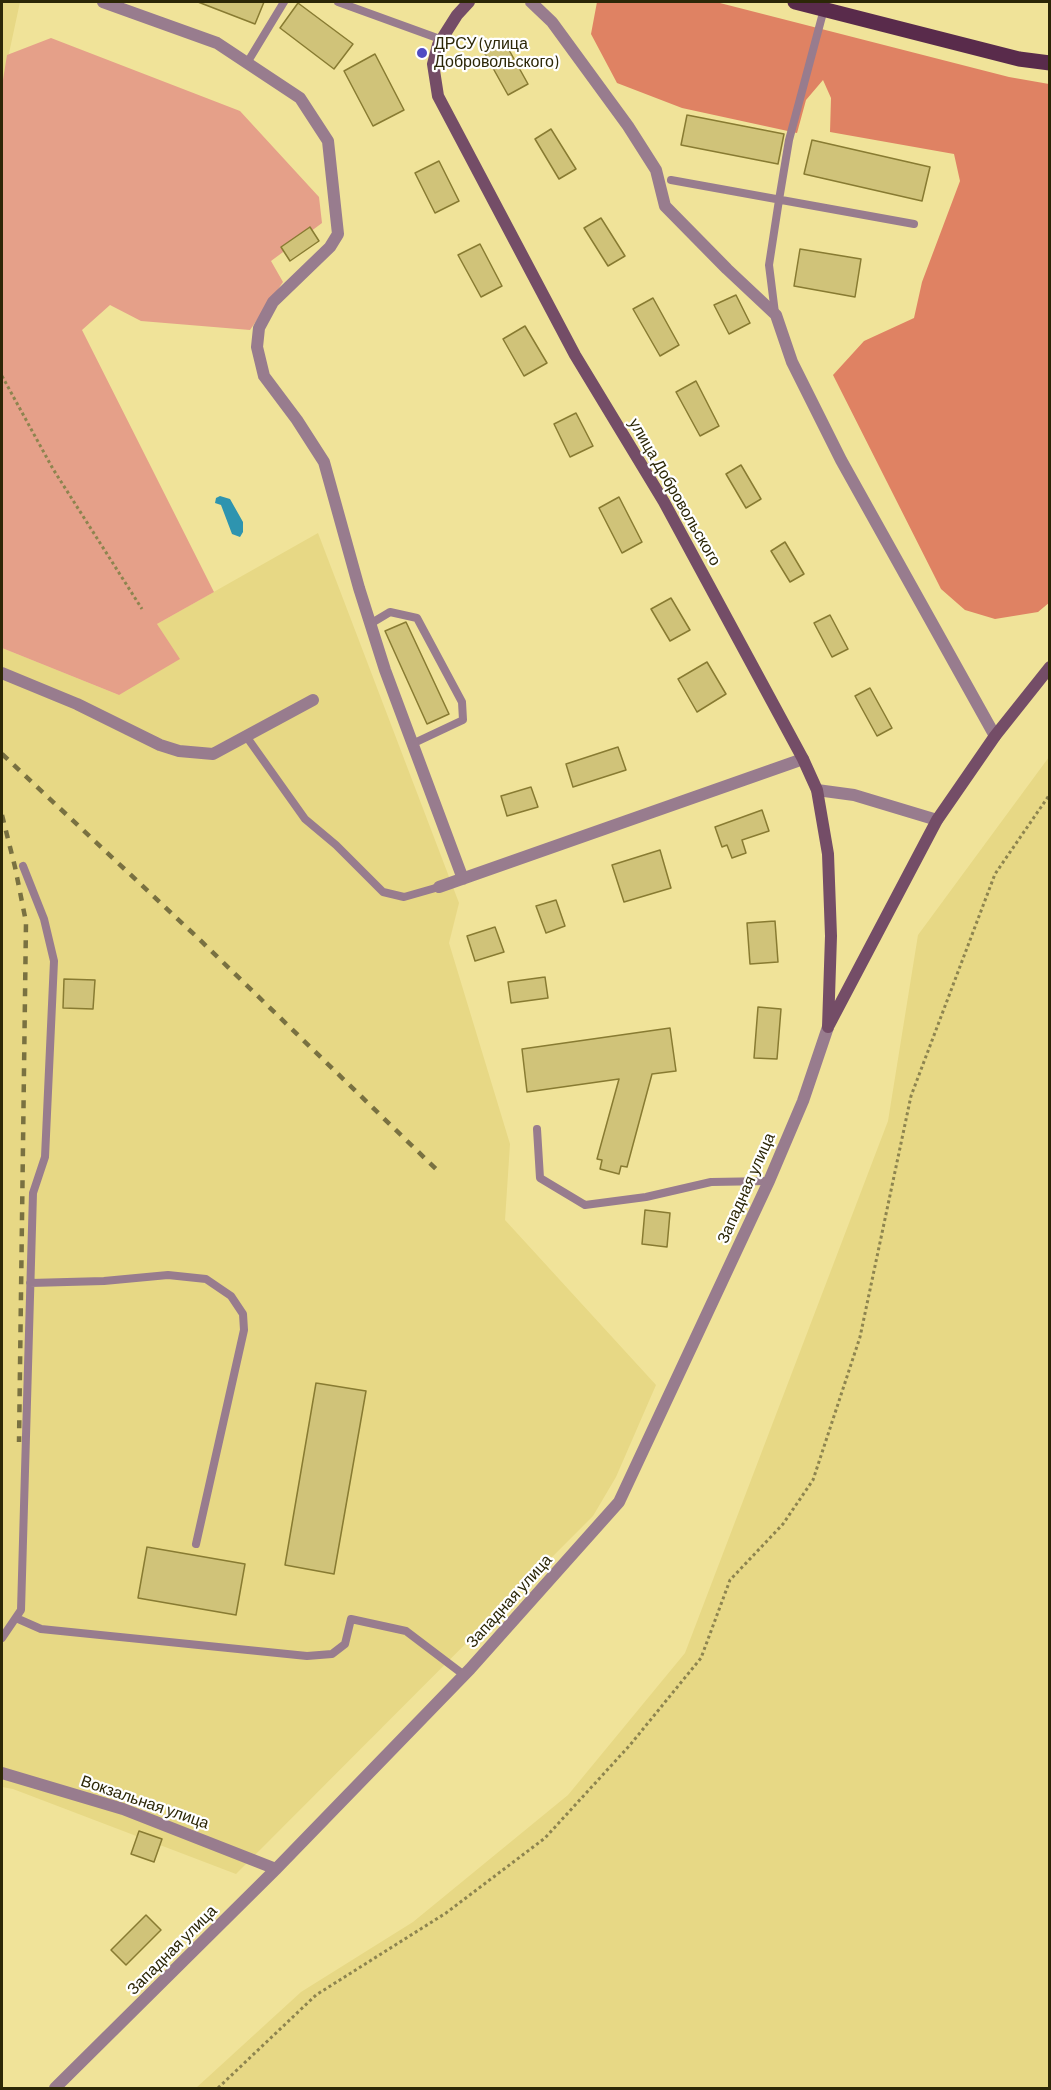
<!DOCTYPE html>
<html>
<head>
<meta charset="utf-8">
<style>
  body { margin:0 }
  #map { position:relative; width:1051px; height:2090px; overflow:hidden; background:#f0e399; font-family:Barlow,sans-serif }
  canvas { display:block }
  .frame { position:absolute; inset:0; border:3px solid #2c2707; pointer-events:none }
</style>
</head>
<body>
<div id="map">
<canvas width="1051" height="2090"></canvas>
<div class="frame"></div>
</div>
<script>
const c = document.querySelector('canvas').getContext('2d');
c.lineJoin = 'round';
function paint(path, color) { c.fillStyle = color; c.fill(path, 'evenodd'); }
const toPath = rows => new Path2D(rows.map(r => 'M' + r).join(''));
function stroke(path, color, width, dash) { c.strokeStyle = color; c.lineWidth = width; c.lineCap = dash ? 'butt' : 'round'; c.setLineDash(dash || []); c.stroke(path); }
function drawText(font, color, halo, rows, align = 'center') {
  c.font = font + ' Barlow,sans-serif'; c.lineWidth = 4.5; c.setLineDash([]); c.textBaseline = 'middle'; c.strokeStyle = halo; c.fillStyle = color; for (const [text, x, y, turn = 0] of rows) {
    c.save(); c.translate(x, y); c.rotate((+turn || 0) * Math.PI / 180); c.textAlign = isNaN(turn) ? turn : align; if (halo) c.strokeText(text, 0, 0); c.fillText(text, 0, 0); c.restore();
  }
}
paint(toPath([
  [2,2,20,2,2,86],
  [318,533,459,903,449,943,510,1144,505,1220,656,1385,616,1477,593,1516,236,1874,13,1789,2,1787,2,648,119,695,157,624],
  [1049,757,1049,2088,196,2088,301,1992,413,1922,568,1795,685,1653,888,1121,918,935]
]), '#e7d885');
paint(toPath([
  [51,38,240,111,319,197,322,223,271,261,283,282,250,330,141,321,110,305,82,330,214,592,157,624,180,659,119,695,2,648,2,86,7,55]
]), '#e5a089');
paint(toPath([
  [597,2,716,2,1009,77,1049,84,1050,602,1038,612,995,619,965,610,941,589,833,375,864,341,914,318,922,282,960,181,954,154,830,132,831,98,823,80,806,100,797,133,682,108,617,83,591,34]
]), '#df8263');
paint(toPath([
  [220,496,230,499,243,522,243,532,240,537,232,534,221,505,215,503,216,498]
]), '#2e94af');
const building = toPath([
  [198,2,264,2,255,24,198,2],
  [298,3,353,44,334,69,280,28,298,3],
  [504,41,528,84,508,95,484,52,504,41],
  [375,54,404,110,373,126,344,71,375,54],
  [687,115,784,134,778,164,681,145,687,115],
  [551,129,576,169,559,179,535,139,551,129],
  [812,140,930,167,922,201,804,174,812,140],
  [439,161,459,201,435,213,415,173,439,161],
  [601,218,625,256,608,266,584,228,601,218],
  [310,227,319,241,290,261,281,247,310,227],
  [480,244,502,286,481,297,458,255,480,244],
  [800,249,861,259,855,297,794,286,800,249],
  [736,295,750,323,729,334,714,305,736,295],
  [653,298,679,345,660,356,633,309,653,298],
  [525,326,547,363,524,376,503,339,525,326],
  [696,381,719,426,700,436,676,392,696,381],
  [576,413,593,446,570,457,554,424,576,413],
  [741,465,761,499,746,508,726,474,741,465],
  [619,497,642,542,622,553,599,508,619,497],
  [785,542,804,574,790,582,771,551,785,542],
  [671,598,690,630,670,641,651,609,671,598],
  [830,615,848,649,832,657,814,623,830,615],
  [406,622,449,714,427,724,385,631,406,622],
  [707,662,726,694,697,712,678,679,707,662],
  [870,688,892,728,877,736,855,696,870,688],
  [618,747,626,770,573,787,566,764,618,747],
  [531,787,538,807,507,816,501,796,531,787],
  [762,810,769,831,742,840,746,853,732,858,727,845,722,847,715,827,762,810],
  [660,850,671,888,624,902,612,865,660,850],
  [556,900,565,926,546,933,536,906,556,900],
  [775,921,778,962,750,964,747,923,775,921],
  [495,927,504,952,475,961,467,936,495,927],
  [545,977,548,998,511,1003,508,982,545,977],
  [64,979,95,980,93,1009,63,1008,64,979],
  [758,1007,781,1009,777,1059,754,1058,758,1007],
  [670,1028,676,1071,652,1074,627,1167,621,1166,619,1174,600,1169,602,1160,597,1159,619,1079,527,1092,522,1049,670,1028],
  [645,1210,670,1213,667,1247,642,1244,645,1210],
  [316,1383,366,1391,334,1574,285,1565,316,1383],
  [147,1547,245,1564,236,1615,138,1598,147,1547],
  [139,1831,162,1839,154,1862,131,1854,139,1831],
  [146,1915,161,1930,126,1965,111,1950,146,1915]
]);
paint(building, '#d0c379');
stroke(building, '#887b32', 1.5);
stroke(toPath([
  [2,376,53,469,142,609],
  [218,2088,316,1995,446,1913,545,1838,630,1745,701,1658,730,1580,783,1524,813,1480,860,1337,911,1096,995,874,1050,794]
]), '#8d844f', 3, [3, 3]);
stroke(toPath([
  [338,2,440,39],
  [247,63,284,2],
  [671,180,914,224],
  [775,313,769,265,779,200,789,140,824,9],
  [370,624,390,612,417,618,462,702,463,720,412,744],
  [246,736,305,819,336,845,383,892,404,897,439,887],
  [537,1129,540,1178,585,1205,646,1197,711,1182,769,1181],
  [30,1283,104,1281,168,1275,206,1279,231,1296,243,1314,244,1330,196,1544],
  [16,1618,41,1629,307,1656,332,1654,345,1644,351,1619,406,1631,464,1675],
  [2,1638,21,1610,33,1193,45,1157,54,961,44,919,23,866]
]), '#987c8e', 8);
stroke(toPath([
  [103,2,217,43,300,98,328,141,338,234,330,247,273,302,259,328,257,347,264,376,297,420,324,462,359,588,385,670,463,879],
  [531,2,552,22,628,126,656,170,665,206,727,269,776,315,792,362,841,460,995,736],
  [2,673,77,704,160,745,179,751,213,754,313,700],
  [817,790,854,795,937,820],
  [439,887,803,759],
  [2,1773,123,1809,276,1869],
  [55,2088,276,1869,470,1669,619,1502,769,1181,803,1101,828,1027]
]), '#987c8e', 12);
stroke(toPath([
  [469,2,457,15,438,45,433,64,438,96,575,355,664,502,803,759,817,790,828,854,831,936,828,1027],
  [829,1025,937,820,995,736,1050,667]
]), '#744d67', 12);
stroke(toPath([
  [795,2,1019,59,1050,63]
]), '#592b4b', 15);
stroke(toPath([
  [2,754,199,939,437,1170],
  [2,815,15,867,26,922,19,1442]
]), '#797141', 4.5, [8, 8]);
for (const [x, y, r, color] of [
  [422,53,6,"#514cc3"]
]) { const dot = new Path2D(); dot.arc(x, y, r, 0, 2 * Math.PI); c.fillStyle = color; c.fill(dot); stroke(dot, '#fff', 2); }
drawText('16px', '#2c2707', '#fff', [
  ["ДРСУ (улица",434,44],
  ["Добровольского)",434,62]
], 'left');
drawText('16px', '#2c2707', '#fff', [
  ["улица Добровольского",675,492,60],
  ["Западная улица",746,1188,-66],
  ["Западная улица",509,1601,-48],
  ["Вокзальная улица",145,1802,19],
  ["Западная улица",172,1950,-45]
]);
</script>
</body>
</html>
